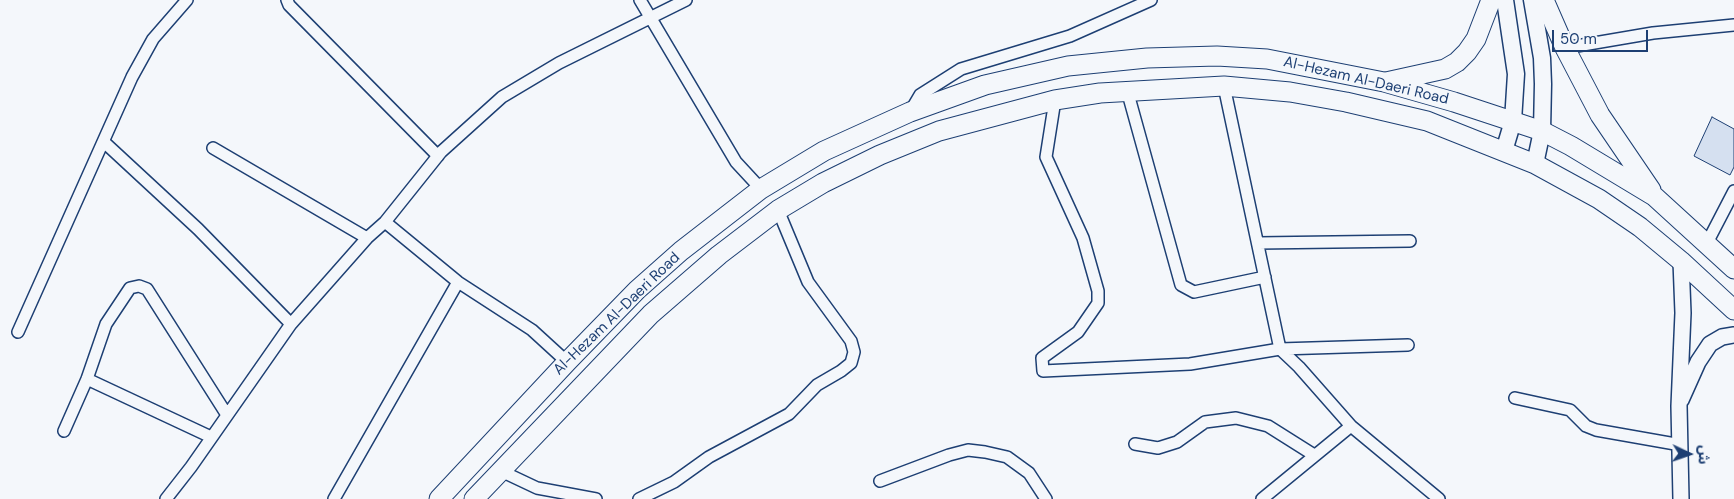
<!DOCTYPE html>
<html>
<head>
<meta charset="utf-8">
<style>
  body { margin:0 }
  #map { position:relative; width:1734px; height:499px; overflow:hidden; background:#f4f7fb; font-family:"DM Sans","Noto Sans Arabic",sans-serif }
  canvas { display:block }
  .north { position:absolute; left:1664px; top:429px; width:50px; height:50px; -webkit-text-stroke:4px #f4f7fb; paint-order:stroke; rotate:93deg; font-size:14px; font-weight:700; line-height:20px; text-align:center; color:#1d3f73 }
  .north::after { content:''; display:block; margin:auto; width:18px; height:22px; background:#1d3f73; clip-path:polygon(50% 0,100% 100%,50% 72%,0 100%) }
  .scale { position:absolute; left:1552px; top:30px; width:96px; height:22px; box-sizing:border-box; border:2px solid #1d3f73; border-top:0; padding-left:6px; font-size:15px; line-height:18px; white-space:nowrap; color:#1d3f73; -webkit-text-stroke:4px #f4f7fb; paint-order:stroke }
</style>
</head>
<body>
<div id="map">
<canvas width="1734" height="499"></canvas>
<div class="north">ش</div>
<div class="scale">50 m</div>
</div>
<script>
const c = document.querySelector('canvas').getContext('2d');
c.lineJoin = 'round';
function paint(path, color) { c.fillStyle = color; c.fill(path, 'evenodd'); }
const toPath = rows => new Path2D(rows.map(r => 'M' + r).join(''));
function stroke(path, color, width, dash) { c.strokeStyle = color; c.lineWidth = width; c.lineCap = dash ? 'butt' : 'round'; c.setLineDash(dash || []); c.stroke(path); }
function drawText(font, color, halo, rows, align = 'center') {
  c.font = font + ' "DM Sans",sans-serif'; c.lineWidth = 4; c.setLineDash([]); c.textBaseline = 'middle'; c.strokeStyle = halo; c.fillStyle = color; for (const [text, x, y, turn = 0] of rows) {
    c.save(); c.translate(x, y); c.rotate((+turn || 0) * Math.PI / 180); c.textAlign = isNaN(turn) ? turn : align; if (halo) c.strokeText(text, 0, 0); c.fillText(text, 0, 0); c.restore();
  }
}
const building = toPath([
  [1712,117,1734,129,1734,167,1730,175,1694,156,1712,117]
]);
paint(building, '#d5e0f0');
stroke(building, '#1d3f73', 1);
const minor = toPath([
  [287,0,289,5,438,156],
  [640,0,736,162,761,189],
  [1565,48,1653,33,1734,25],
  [1224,86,1280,349,1299,367,1351,426,1439,499],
  [1127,90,1181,285,1194,292,1265,277],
  [1055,100,1046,157,1083,238,1098,291,1098,303,1078,332,1042,358,1043,371,1190,364,1280,349,1408,345],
  [910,112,920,95,961,69,1070,36,1151,0],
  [104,142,198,229,291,324],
  [213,148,367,238],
  [385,222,458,282,532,330,567,362],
  [1258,243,1410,241],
  [1707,243,1734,191],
  [18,332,132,77,153,39,187,0],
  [87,379,211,437],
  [1515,398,1570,410,1586,426,1596,430,1681,445],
  [64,431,87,379,106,324,130,288,139,286,147,289,227,415],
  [1135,444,1158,448,1177,442,1205,422,1236,418,1268,426,1314,455],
  [501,471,537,488,596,499],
  [880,481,949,455,968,450,985,452,1007,457,1029,473,1046,499],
  [166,499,191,467,291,324,367,238,385,222,441,152,502,97,559,63,686,0],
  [334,499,458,282],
  [639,499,674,482,709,457,789,414,817,385,841,371,851,363,854,352,851,341,808,282,778,210],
  [1262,499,1351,426]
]);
const tertiary = toPath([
  [1681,261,1683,313,1679,406,1681,499],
  [1681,400,1698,362,1710,344,1722,337,1734,335]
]);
const secondary = toPath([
  [1532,0,1542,58,1543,84,1542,131,1535,164],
  [1504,151,1513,121,1516,74,1505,0]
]);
const primary = toPath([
  [1544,0,1565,48,1600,115,1651,190],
  [1386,82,1445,69,1457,62,1467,52,1476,39,1491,0],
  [439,499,567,362,637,290,681,251,761,189,824,151,910,112,985,85,1068,66,1147,58,1217,56,1267,59,1384,82,1454,102,1542,131,1571,146,1654,196,1734,269],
  [474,499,651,314,719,255,778,210,823,183,880,155,939,131,1055,100,1100,93,1224,86,1290,92,1346,102,1427,121,1535,164,1599,199,1640,227,1681,261,1734,310]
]);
stroke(minor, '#1d3f73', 14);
stroke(tertiary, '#1d3f73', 18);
stroke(secondary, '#1d3f73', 19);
stroke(primary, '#1d3f73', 21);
stroke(minor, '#f4f7fb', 11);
stroke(tertiary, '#f4f7fb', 15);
stroke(secondary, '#f4f7fb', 16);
stroke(primary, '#f4f7fb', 19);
drawText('15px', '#1d3f73', '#f4f7fb', [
  ["Al-Hezam Al-Daeri Road",1366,81,13],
  ["Al-Hezam Al-Daeri Road",617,314,-44]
]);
</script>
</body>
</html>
